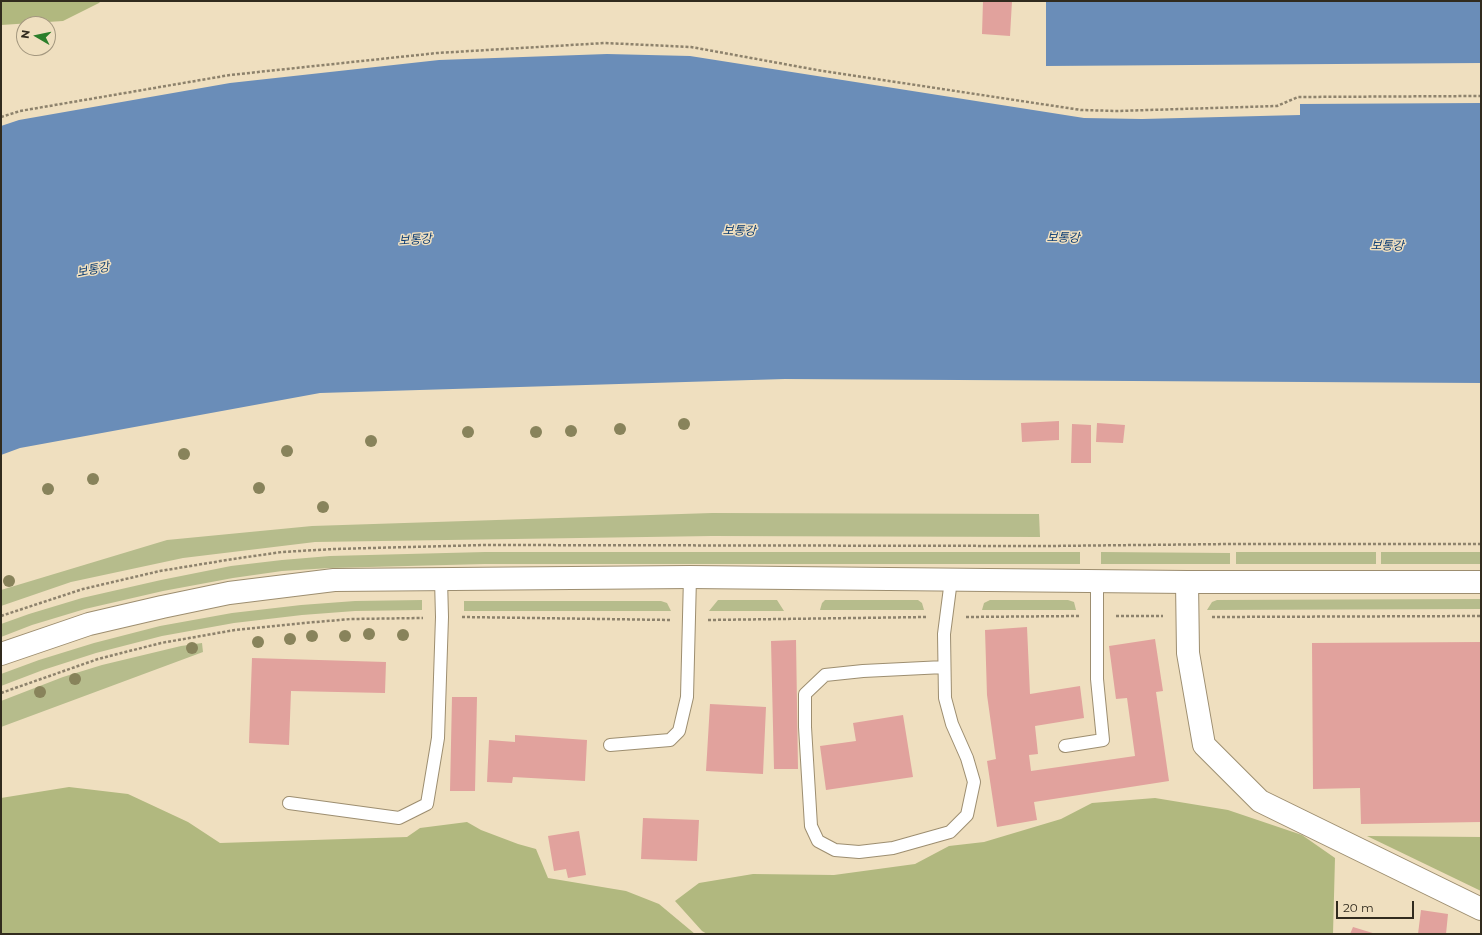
<!DOCTYPE html>
<html>
<head>
<meta charset="utf-8">
<style>
  body { margin:0 }
  #map { position:relative; width:1482px; height:935px; overflow:hidden; background:#efdfbf; font-family:Montserrat,sans-serif }
  canvas { display:block }
  .frame { position:absolute; inset:0; border:2px solid #312b1e; pointer-events:none }
  .north { position:absolute; left:16px; top:16px; width:40px; height:40px; box-sizing:border-box; background:#efdfbf; border:1px solid #a3977f; border-radius:50%; rotate:279deg; font-size:11px; font-weight:700; line-height:16px; text-align:center; color:#312b1e }
  .north::after { content:''; display:block; margin:auto; width:14px; height:18px; background:#2b7e2a; clip-path:polygon(50% 0,100% 100%,50% 72%,0 100%) }
  .scale { position:absolute; left:1336px; top:901px; width:78px; height:18px; box-sizing:border-box; border:2px solid #312b1e; border-top:0; padding-left:5px; font-size:12px; line-height:14px; white-space:nowrap; color:#312b1e; -webkit-text-stroke:3px #efdfbf; paint-order:stroke }
</style>
</head>
<body>
<div id="map">
<canvas width="1482" height="935"></canvas>
<div class="frame"></div>
<div class="north">N</div>
<div class="scale">20 m</div>
</div>
<script>
const c = document.querySelector('canvas').getContext('2d');
c.lineJoin = 'round';
function paint(path, color) { c.fillStyle = color; c.fill(path, 'evenodd'); }
const toPath = rows => new Path2D(rows.map(r => 'M' + r).join(''));
function stroke(path, color, width, dash) { c.strokeStyle = color; c.lineWidth = width; c.lineCap = dash ? 'butt' : 'round'; c.setLineDash(dash || []); c.stroke(path); }
function drawText(font, color, halo, rows, align = 'center') {
  c.font = font + ' Montserrat,"Noto Sans KR",sans-serif'; c.lineWidth = 3; c.setLineDash([]); c.textBaseline = 'middle'; c.strokeStyle = halo; c.fillStyle = color; for (const [text, x, y, turn = 0] of rows) {
    c.save(); c.translate(x, y); c.rotate((+turn || 0) * Math.PI / 180); c.textAlign = isNaN(turn) ? turn : align; if (halo) c.strokeText(text, 0, 0); c.fillText(text, 0, 0); c.restore();
  }
}
paint(toPath([
  [712,513,1039,514,1040,537,712,536,315,542,183,558,71,582,1,606,1,590,167,540,312,526],
  [485,552,1080,552,1080,564,485,564,330,568,282,571,233,578,163,591,85,609,32,625,1,637,1,624,29,614,82,598,161,580,231,566,282,560,330,556],
  [1101,552,1230,553,1230,564,1101,564],
  [1236,552,1376,552,1376,564,1236,564],
  [1381,552,1481,552,1481,564,1381,564],
  [1481,599,1481,609,1207,610,1212,602,1217,600],
  [422,600,422,610,355,611,302,615,234,623,162,636,96,653,43,670,1,686,1,674,39,660,94,643,160,626,232,613,301,605,355,601],
  [718,600,777,600,784,611,709,611],
  [825,600,918,600,922,603,924,610,820,610,822,603],
  [990,600,1068,600,1074,602,1076,610,982,610,984,603],
  [464,601,661,601,667,603,671,611,464,611],
  [202,643,203,652,1,727,1,701,63,677,102,665,181,646]
]), '#b6bc8c');
paint(toPath([
  [1,1,101,1,99,3,63,21,1,25],
  [69,787,128,794,188,822,220,843,407,837,420,828,467,822,481,830,518,844,536,849,548,878,626,891,659,904,695,934,1,934,1,798],
  [1155,798,1228,810,1302,835,1335,858,1333,934,707,934,702,931,675,901,699,883,753,874,834,875,915,864,949,846,984,842,1061,819,1092,803],
  [1367,836,1481,837,1481,891]
]), '#b1b87f');
paint(toPath([
  [1046,1,1481,1,1481,63,1046,66],
  [607,54,690,56,1084,118,1142,119,1300,115,1300,104,1481,103,1481,383,785,379,320,393,20,448,1,455,1,126,19,120,230,83,439,60]
]), '#6a8db8');
paint(toPath([
  [983,1,1012,1,1010,36,982,34],
  [1059,421,1059,440,1022,442,1021,423],
  [1097,423,1125,425,1123,443,1096,442],
  [1072,424,1091,425,1091,463,1071,463],
  [1027,627,1030,694,1080,686,1084,718,1035,726,1038,754,1029,755,1031,771,1135,756,1127,698,1116,699,1109,646,1155,639,1163,691,1156,692,1169,781,1034,802,1037,820,997,827,987,761,996,759,987,695,985,630],
  [796,640,798,769,774,769,771,641],
  [1481,642,1481,822,1361,824,1360,788,1313,789,1312,643],
  [252,658,386,662,385,693,291,691,289,745,249,743],
  [452,697,477,697,475,791,450,791],
  [710,704,766,707,763,774,706,771],
  [903,715,913,777,826,790,820,746,856,741,853,723],
  [515,735,587,740,585,781,513,777,512,783,487,782,489,740,515,742],
  [643,818,699,820,697,861,641,859],
  [579,831,586,875,568,878,566,869,554,871,548,836],
  [1421,910,1448,914,1446,934,1418,934],
  [1353,927,1376,934,1350,934]
]), '#e1a29d');
const lane = toPath([
  [944,667,863,671,825,675,805,694,805,727,811,826,818,841,835,850,859,852,893,848,950,832,967,815,974,782,967,758,952,724,945,698,944,634,951,580],
  [610,745,670,740,679,731,687,697,690,577],
  [1065,746,1103,740,1097,679,1097,581],
  [289,803,399,818,427,804,438,738,442,617,441,579]
]);
const street = toPath([
  [1187,582,1188,653,1204,745,1260,801,1481,909]
]);
const secondary = toPath([
  [1,654,89,624,162,607,229,593,334,580,690,577,1187,582,1481,582]
]);
stroke(lane, '#9d8e70', 14);
stroke(street, '#9d8e70', 24);
stroke(secondary, '#9d8e70', 24);
stroke(toPath([
  [1,117,20,111,230,75,437,53,605,43,691,47,817,70,1081,110,1117,111,1277,106,1298,97,1481,96],
  [1,616,83,589,160,571,233,559,282,552,334,549,485,545,1047,546,1232,544,1481,544],
  [1116,616,1163,616],
  [462,617,671,620],
  [966,617,1079,616],
  [1212,617,1481,616],
  [708,620,927,617],
  [1,693,98,659,161,643,235,630,304,623,351,619,423,618]
]), '#8d826c', 2.5, [3, 2]);
stroke(lane, '#fff', 12);
stroke(street, '#fff', 22);
stroke(secondary, '#fff', 22);
c.fillStyle = '#88835b';
for (const [x, y] of [
  [684,424],
  [620,429],
  [571,431],
  [468,432],
  [536,432],
  [371,441],
  [287,451],
  [184,454],
  [93,479],
  [259,488],
  [48,489],
  [323,507],
  [9,581],
  [369,634],
  [403,635],
  [312,636],
  [345,636],
  [290,639],
  [258,642],
  [192,648],
  [75,679],
  [40,692]
]) { c.beginPath(); c.arc(x, y, 6, 0, 2 * Math.PI); c.fill(); }
drawText('italic 12px', '#0c3d74', '#efdfbf', [
  ["보통강",739,231,1],
  ["보통강",1063,238,1],
  ["보통강",415,240,-4],
  ["보통강",1387,246,1],
  ["보통강",93,270,-11]
]);
</script>
</body>
</html>
